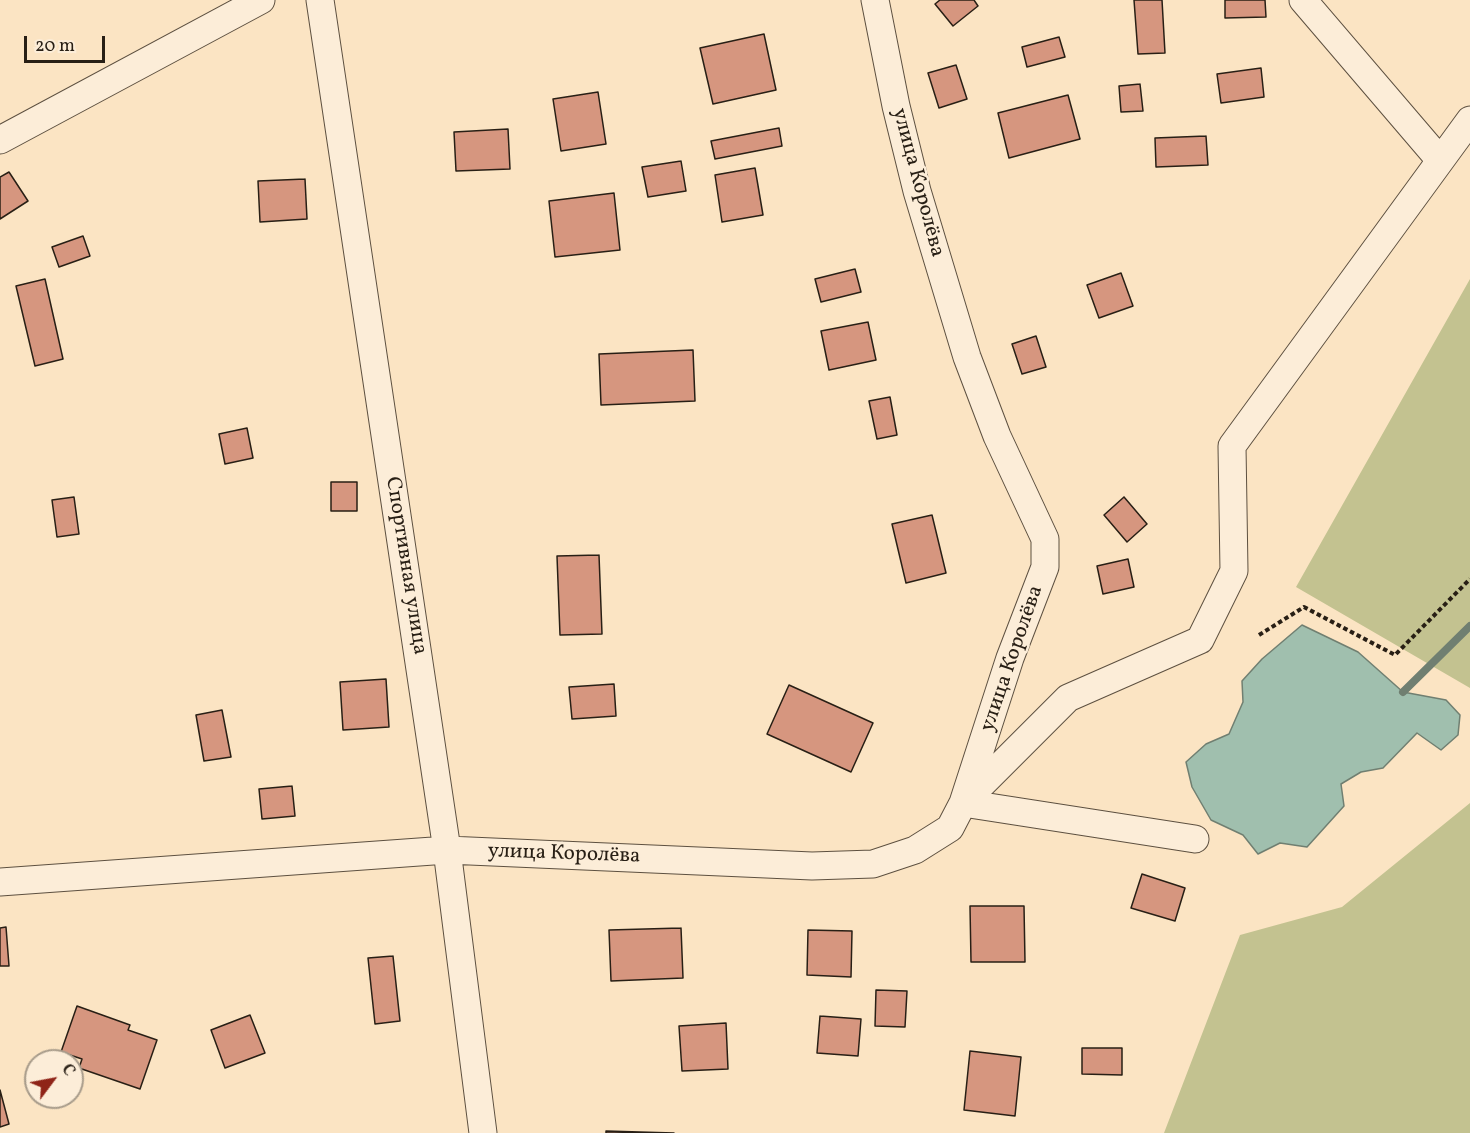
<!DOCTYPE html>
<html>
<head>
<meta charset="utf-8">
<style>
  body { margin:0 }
  #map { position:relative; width:1470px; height:1133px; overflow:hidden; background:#fbe4c3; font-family:Vollkorn,serif }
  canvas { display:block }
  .north { position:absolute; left:24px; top:1049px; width:60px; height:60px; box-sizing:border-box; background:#fcedd8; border:2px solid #a79b8a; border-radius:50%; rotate:58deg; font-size:16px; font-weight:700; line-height:24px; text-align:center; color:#281f15 }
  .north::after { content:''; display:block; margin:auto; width:21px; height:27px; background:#8f2418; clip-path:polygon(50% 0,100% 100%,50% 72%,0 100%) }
  .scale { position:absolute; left:24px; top:36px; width:81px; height:27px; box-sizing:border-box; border:3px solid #281f15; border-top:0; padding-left:8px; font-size:18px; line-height:21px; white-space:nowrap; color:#281f15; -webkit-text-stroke:4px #fcedd8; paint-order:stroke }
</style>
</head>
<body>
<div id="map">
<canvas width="1470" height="1133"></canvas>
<div class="north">С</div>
<div class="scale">20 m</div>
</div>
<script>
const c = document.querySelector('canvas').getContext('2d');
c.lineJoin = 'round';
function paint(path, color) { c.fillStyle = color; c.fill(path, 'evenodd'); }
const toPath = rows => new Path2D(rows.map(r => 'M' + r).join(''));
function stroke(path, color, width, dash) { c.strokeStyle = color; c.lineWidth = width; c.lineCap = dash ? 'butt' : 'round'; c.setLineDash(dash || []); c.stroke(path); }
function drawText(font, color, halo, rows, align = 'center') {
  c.font = font + ' Vollkorn,serif'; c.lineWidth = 5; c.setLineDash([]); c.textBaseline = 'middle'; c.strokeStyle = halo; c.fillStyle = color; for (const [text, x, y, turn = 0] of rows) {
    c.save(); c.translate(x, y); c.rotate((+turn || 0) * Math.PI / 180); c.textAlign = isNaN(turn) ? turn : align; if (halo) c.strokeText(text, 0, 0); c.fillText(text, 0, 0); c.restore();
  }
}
paint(toPath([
  [1470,279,1470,688,1296,587],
  [1470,803,1470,1133,1164,1133,1240,935,1342,907]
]), '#c3c290');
const water = toPath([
  [1302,625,1358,652,1403,692,1446,700,1460,715,1458,735,1441,750,1417,733,1383,768,1361,772,1341,784,1344,806,1307,847,1280,843,1258,854,1243,835,1211,820,1192,787,1186,762,1206,744,1229,734,1243,702,1242,681,1262,659,1302,625]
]);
paint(water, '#a0bfae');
stroke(water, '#707f71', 1.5);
stroke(toPath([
  [1403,692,1470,626]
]), '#707f71', 8);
const building = toPath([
  [940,0,974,0,978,6,953,26,935,4,940,0],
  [1134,0,1162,0,1165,53,1138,54,1134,0],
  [1225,0,1265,0,1266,17,1225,18,1225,0],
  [764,34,776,90,713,104,700,48,764,34],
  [1059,37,1065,57,1027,67,1022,47,1059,37],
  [956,65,967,99,939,108,928,73,956,65],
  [1261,68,1264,97,1221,103,1217,74,1261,68],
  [1140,84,1143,111,1121,112,1119,86,1140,84],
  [598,92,606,144,561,151,553,99,598,92],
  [1068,95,1080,139,1009,158,998,113,1068,95],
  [779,128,782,146,715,159,711,141,779,128],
  [508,129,510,169,456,171,454,132,508,129],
  [1206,136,1208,165,1156,167,1155,138,1206,136],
  [681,161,686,191,648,197,642,167,681,161],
  [755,168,763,215,722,222,715,175,755,168],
  [9,172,28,201,0,219,0,177,9,172],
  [305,179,307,219,260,222,258,181,305,179],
  [614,193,620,250,555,257,549,201,614,193],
  [83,236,90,256,59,267,52,247,83,236],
  [855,269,861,292,821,302,815,279,855,269],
  [1121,273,1133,306,1099,318,1087,285,1121,273],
  [45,279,63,359,35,366,16,286,45,279],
  [868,322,876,360,829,370,821,331,868,322],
  [1036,336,1046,367,1022,374,1012,344,1036,336],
  [693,350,695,401,601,405,599,354,693,350],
  [890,397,897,435,877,439,869,401,890,397],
  [247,428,253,458,225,464,219,434,247,428],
  [331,482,357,482,357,511,331,511,331,482],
  [74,497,79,534,57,537,52,500,74,497],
  [1124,497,1147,524,1127,542,1104,515,1124,497],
  [932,515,946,573,906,583,892,524,932,515],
  [599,555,602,634,560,635,557,556,599,555],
  [1128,559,1134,587,1103,594,1097,566,1128,559],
  [386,679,389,727,343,730,340,682,386,679],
  [614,684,616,716,572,719,569,687,614,684],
  [789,685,873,723,851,772,767,734,789,685],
  [222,710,231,757,204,761,196,715,222,710],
  [292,786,295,816,262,819,259,789,292,786],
  [1142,874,1185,888,1175,921,1131,908,1142,874],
  [970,906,1024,906,1025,962,971,962,970,906],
  [6,927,9,966,0,966,0,928,6,927],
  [681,928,683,978,611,981,609,930,681,928],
  [808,930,852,931,851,977,807,975,808,930],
  [393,956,400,1021,375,1024,368,958,393,956],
  [876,990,907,991,905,1027,875,1026,876,990],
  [77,1006,130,1025,128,1030,157,1040,140,1089,79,1068,82,1059,61,1052,77,1006],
  [250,1015,265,1053,225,1068,211,1030,250,1015],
  [820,1016,861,1019,858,1056,817,1053,820,1016],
  [726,1023,728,1069,682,1071,679,1026,726,1023],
  [1082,1048,1122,1048,1122,1075,1082,1074,1082,1048],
  [970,1051,1021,1057,1015,1116,964,1110,970,1051],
  [0,1090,9,1124,0,1127,0,1090],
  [606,1131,674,1133,606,1133,606,1131]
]);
paint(building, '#d6967f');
stroke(building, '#281f15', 1.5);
const minor = toPath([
  [320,0,447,850,483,1133],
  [1303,0,1439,159],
  [0,140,261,0],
  [968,798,1068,698,1200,640,1234,571,1232,446,1470,120],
  [963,803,1195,839],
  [0,882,447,850,812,866,873,864,915,850,950,828,963,803,1010,658,1045,567,1045,539,997,436,967,357,917,191,896,106,875,0]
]);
stroke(minor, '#5d5040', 29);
stroke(toPath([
  [1259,635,1304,607,1395,655,1470,579]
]), '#281f15', 4, [4.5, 3]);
stroke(minor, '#fcedd8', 27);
drawText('21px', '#281f15', '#fcedd8', [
  ["улица Королёва",917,183,75],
  ["Спортивная улица",405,566,81],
  ["улица Королёва",1013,659,-71],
  ["улица Королёва",564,855,2]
]);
</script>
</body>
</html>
